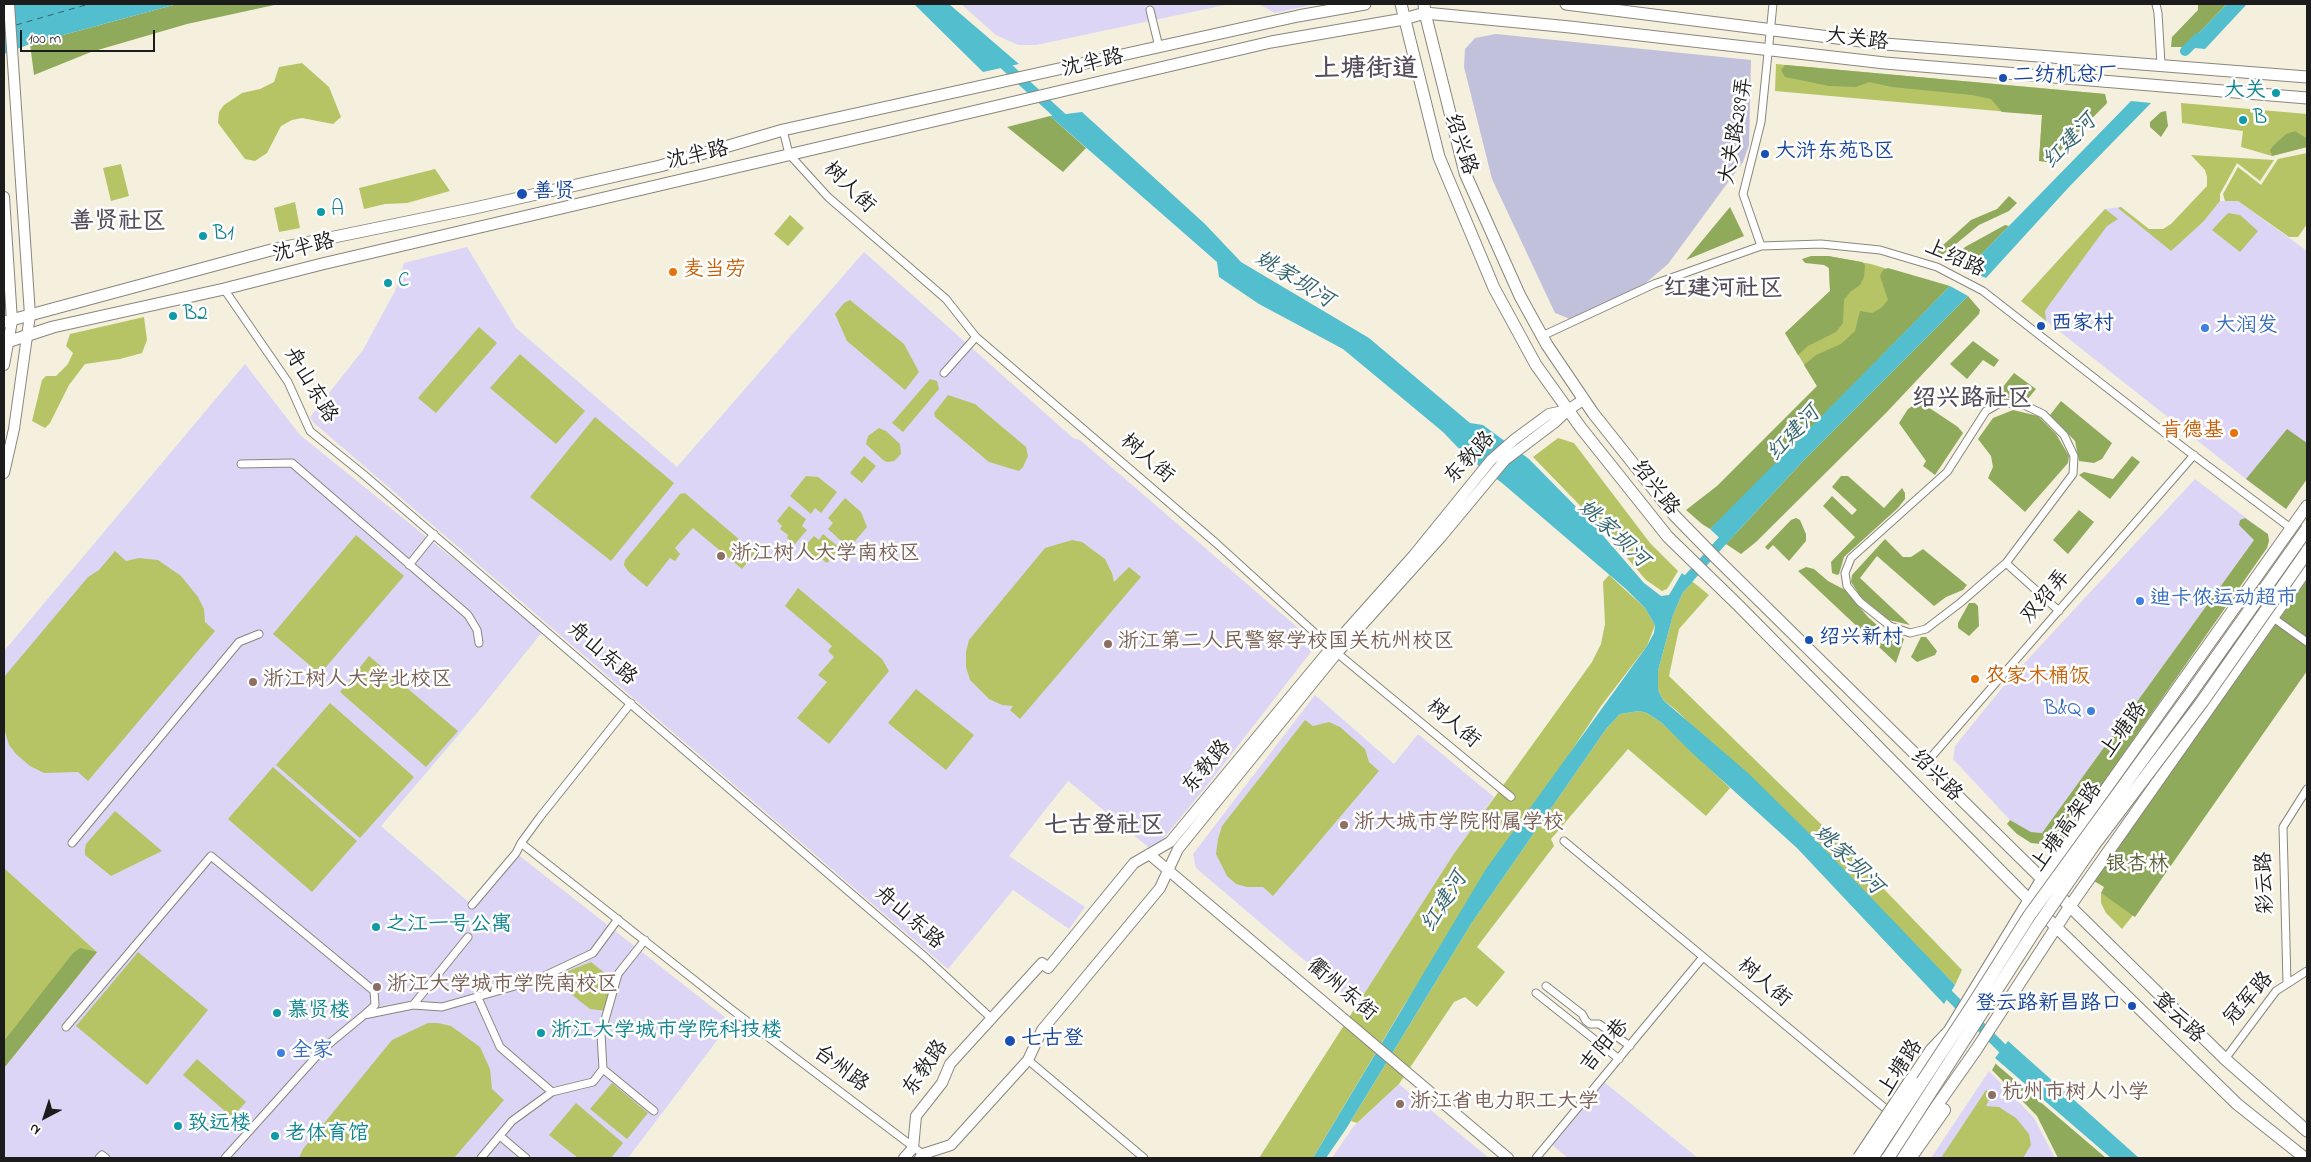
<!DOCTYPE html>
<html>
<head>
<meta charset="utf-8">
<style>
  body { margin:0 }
  #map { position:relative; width:2311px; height:1162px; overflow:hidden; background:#f5efde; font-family:"Indie Flower",sans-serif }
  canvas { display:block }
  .frame { position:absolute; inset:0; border:5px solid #1c1c1c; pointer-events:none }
  .north { position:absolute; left:20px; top:1092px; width:50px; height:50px; -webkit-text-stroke:4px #fff; paint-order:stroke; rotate:220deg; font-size:14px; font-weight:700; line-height:20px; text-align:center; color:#1c1c1c }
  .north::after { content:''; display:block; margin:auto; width:18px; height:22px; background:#1c1c1c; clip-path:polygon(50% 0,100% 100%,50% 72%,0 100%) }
  .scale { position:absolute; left:20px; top:30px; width:135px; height:22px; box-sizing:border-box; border:2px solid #1c1c1c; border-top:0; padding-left:6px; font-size:15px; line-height:18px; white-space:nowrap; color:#1c1c1c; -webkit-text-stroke:4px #fff; paint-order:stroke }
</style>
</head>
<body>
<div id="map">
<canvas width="2311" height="1162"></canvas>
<div class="frame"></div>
<div class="north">N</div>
<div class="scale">100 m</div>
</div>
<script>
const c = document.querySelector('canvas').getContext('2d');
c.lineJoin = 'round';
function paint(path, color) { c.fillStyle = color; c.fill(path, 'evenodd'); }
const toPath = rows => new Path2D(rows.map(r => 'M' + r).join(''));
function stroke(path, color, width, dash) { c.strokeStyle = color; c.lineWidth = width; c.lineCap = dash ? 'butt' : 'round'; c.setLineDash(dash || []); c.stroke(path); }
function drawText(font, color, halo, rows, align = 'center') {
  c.font = font + ' "Indie Flower","LXGW WenKai TC",sans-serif'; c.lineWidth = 5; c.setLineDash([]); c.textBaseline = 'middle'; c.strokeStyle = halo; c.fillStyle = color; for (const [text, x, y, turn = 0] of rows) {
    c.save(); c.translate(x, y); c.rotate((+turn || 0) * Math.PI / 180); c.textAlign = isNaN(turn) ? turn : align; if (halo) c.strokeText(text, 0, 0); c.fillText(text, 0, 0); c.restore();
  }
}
paint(toPath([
  [961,4,1230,4,1036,45,1018,45,996,35],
  [1258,4,1315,4,1275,13],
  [2220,201,2238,201,2307,251,2307,477,2286,509,2246,479,2021,301,2105,209,2121,207,2171,250,2203,222],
  [467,247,516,328,677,467,864,252,1073,438,1080,440,1312,640,1314,648,1213,778,1153,851,1068,781,1009,856,1085,907,1069,929,1013,890,948,969,314,423,310,417,363,350,395,291,404,263],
  [245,364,300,435,543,631,477,713,381,826,472,905,516,853,731,1022,628,1158,4,1158,4,1068,97,952,4,868,4,651],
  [2195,479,2258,527,2254,540,2042,833,2031,832,2010,820,1953,759,1955,746,2006,683],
  [1315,695,1394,764,1418,734,1494,797,1453,855,1357,1005,1196,868,1193,854],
  [1989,1071,2034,1118,2055,1158,1931,1158],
  [1604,1082,1698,1158,1568,1158,1552,1145],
  [1399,1084,1489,1158,1332,1158,1353,1127]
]), '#ddd5f6');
paint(toPath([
  [1496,34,1751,60,1749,145,1743,162,1668,264,1641,287,1570,319,1555,313,1492,179,1464,67,1465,49,1475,38]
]), '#c2c1dc');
paint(toPath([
  [302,63,329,87,341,117,333,124,302,118,292,120,281,126,267,153,255,161,245,159,218,123,219,112,224,105,242,93,260,89,274,82,279,67],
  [1776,64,2105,94,2107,103,2049,162,2039,161,2042,115,1775,91],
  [2181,103,2307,114,2307,147,2272,156,2241,147,2243,131,2182,123],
  [2307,153,2307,224,2298,237,2289,237,2238,201,2225,201,2223,194,2238,167,2261,185,2278,159],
  [2191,155,2274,160,2260,181,2237,163,2220,194,2220,201,2203,222,2171,251,2118,208,2121,207,2149,229,2163,229,2171,224,2207,186,2207,177,2205,170],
  [121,164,129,196,111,201,103,168],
  [435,169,450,191,407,203,385,204,364,209,359,188],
  [295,202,300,228,279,232,274,208],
  [2105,209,2118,219,2107,226,2049,305,2045,311,2046,321,2021,301],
  [2228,213,2240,215,2258,231,2240,252,2212,230],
  [790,215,804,228,788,246,774,234],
  [1828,256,1871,264,1917,278,1817,386,1785,333,1830,291],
  [850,300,904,344,919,372,905,390,847,341,835,314,844,303],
  [144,317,147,340,142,353,120,359,85,364,69,385,50,423,45,428,32,421,42,380,46,376,56,376,68,364,73,353,66,346,70,334],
  [479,327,497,343,436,413,418,398],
  [520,354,585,411,556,444,490,388],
  [930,379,937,381,939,389,903,432,892,423],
  [948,395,975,404,1026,447,1028,456,1023,467,1019,471,989,462,935,417,934,413],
  [595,417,674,483,611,561,530,497],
  [879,428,886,431,900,444,901,454,894,461,887,462,883,460,866,444,868,436],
  [1558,438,1574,443,1650,543,1678,571,1667,589,1662,591,1646,580,1598,524,1533,457],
  [864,456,876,466,862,483,850,473],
  [806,476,818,477,837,492,821,513,815,508,811,514,790,496],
  [685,493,755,553,742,569,693,528,675,548,680,554,675,561,670,558,647,587,628,571,624,565,625,560,680,494],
  [845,498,861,512,867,527,849,548,828,529,833,523,828,518],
  [789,506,806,519,802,526,807,530,795,544,787,538,788,535,780,529,782,526,777,521],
  [823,534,840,548,827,563,819,557,816,560,810,555,809,557,801,550,814,536,819,540],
  [356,535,404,576,320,674,273,634],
  [1072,540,1082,542,1105,559,1112,573,1114,582,1129,567,1141,577,1020,719,1010,710,1013,706,1002,705,989,699,970,680,966,667,966,652,969,640,1045,548],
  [115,551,126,561,139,558,158,560,181,576,198,597,204,609,205,622,215,631,88,781,78,772,44,773,30,766,16,754,9,745,4,728,4,677,88,577,99,570],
  [1609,575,1645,608,1655,625,1647,646,1601,706,1403,1007,1313,1158,1259,1158,1453,855,1592,662,1601,644,1605,624,1603,582],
  [1693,582,1709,595,1679,629,1669,676,1827,830,1962,970,1955,985,1896,925,1676,710,1663,700,1658,690,1658,671,1673,615,1683,592],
  [798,588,882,659,889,671,829,744,797,718,827,682,818,675,834,657,828,651,832,646,785,606],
  [369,656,458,731,426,767,340,692],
  [916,689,974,735,946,770,888,723],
  [330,703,414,777,360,838,276,765],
  [1639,711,1647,713,1662,723,1730,788,1706,816,1628,749,1551,839,1554,846,1477,947,1505,972,1477,1007,1465,997,1454,1002,1399,1084,1357,1123,1351,1121,1471,924,1606,729,1620,714],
  [1305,720,1313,726,1329,722,1340,727,1365,749,1369,762,1379,771,1273,896,1263,887,1247,887,1236,884,1227,876,1216,854,1218,839,1222,826],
  [273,767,357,841,312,892,228,819],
  [115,811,162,851,111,876,85,855,85,849,86,844],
  [4,868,97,952,4,1068],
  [2101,893,2134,914,2122,929,2106,913,2101,903],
  [138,952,208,1010,147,1085,76,1026],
  [591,962,610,977,606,1011,590,1009,567,991,560,974],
  [428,1023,438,1023,451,1026,480,1047,490,1069,492,1089,504,1100,454,1158,299,1158,303,1149,392,1040],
  '1601 1039a6 6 0 1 1 12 0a6 6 0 1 1-12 0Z',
  [197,1059,246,1102,232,1117,183,1075],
  [612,1083,648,1113,627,1139,590,1109],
  [1986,1090,1992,1094,1986,1106,1999,1107,2016,1118,2029,1134,2031,1145,2023,1158,1941,1158],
  [576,1103,623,1143,611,1158,578,1158,549,1135]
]), '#b6c466');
paint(toPath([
  [177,4,279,4,187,24,91,52,34,75,30,44],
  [2198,4,2227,4,2185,47,2171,47,2172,37,2198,10],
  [1785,65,2105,94,2107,103,2049,162,2039,161,2042,115,2002,112,1991,99,1972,95,1892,87,1869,82,1856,87,1829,86,1785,77,1781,70],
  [2166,111,2168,126,2161,137,2150,127,2150,122,2161,112],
  [1050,116,1086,148,1063,172,1007,127],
  [2295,131,2306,138,2307,147,2272,156,2270,150,2274,145,2286,134],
  [2009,196,2017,203,2009,211,1979,225,1940,257,1932,255,1971,220,1997,209],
  [1730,207,1744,236,1686,260],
  [2005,225,2009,226,1966,270,1950,263,1965,247],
  [1811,256,1828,256,1862,262,1865,265,1864,277,1860,285,1850,292,1844,300,1843,323,1836,332,1808,346,1798,355,1785,333,1830,291,1829,268,1824,265,1805,263,1802,259],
  [1888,268,1950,286,1732,509,1710,529,1702,524,1686,510,1717,486,1817,386,1804,365,1816,355,1841,344,1855,331,1860,311,1872,313,1881,308,1888,300,1880,276,1883,270],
  [1968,296,1980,310,1979,314,1886,413,1756,542,1741,554,1726,544,1805,459],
  [1973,341,1999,360,1994,367,1983,360,1967,379,1950,364],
  [2014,373,2036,389,2027,400,2011,397,1996,402,1995,397],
  [2061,401,2112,443,2102,459,2094,463,2079,461,2075,441,2050,415],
  [1915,404,1925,405,1958,427,1963,433,1935,475,1923,466,1926,461,1899,423,1908,409],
  [2013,410,2038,416,2056,434,2069,456,2068,463,2025,512,1988,478,1993,467,1991,456,1978,439,1993,418],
  [2287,429,2307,443,2307,479,2286,509,2246,479],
  [2132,456,2140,462,2110,499,2079,475,2084,472,2113,479],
  [1841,476,1848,476,1884,508,1902,488,1905,493,1905,499,1898,508,1844,557,1839,574,1837,575,1832,573,1831,562,1855,537,1823,506,1832,496,1852,515,1857,510,1832,487],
  [2079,510,2094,522,2068,554,2053,540],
  [1796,518,1800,520,1806,534,1806,541,1789,561,1773,545,1768,550,1765,547,1791,520],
  [2245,518,2268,534,2269,541,2267,548,2059,846,2031,843,2017,834,2007,824,2010,820,2031,832,2042,833,2254,540,2239,525,2240,520],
  [1885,539,1903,557,1911,557,1923,549,1967,585,1963,590,1946,597,1934,606,1877,556,1860,578,1910,625,1889,620,1861,597,1851,582,1852,575],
  [1806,567,1814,569,1828,581,1845,590,1868,617,1877,625,1875,634,1881,640,1887,638,1893,632,1904,639,1896,663,1798,571],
  [2307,580,2307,671,2135,917,2101,893,2104,887,2094,881],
  [1969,603,1975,603,1978,606,1979,626,1969,636,1958,628,1958,623],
  [1921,637,1926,637,1937,651,1935,655,1917,662,1911,657],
  [80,948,97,952,4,1068,4,1041,73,953],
  [1996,1063,1996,1064,2106,1158,2058,1158,2037,1116,1992,1070]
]), '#90aa5b');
paint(toPath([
  [4,4,177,4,30,44,4,54],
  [914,4,949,4,1019,64,983,72],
  [2227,4,2247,4,2205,49,2185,47],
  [2131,101,2151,103,2069,187,1986,278,1966,270],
  [1082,112,1205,224,1241,262,1369,338,1470,423,1483,425,1529,459,1593,524,1644,583,1661,596,1669,595,1682,573,1693,582,1683,592,1673,615,1658,671,1658,690,1663,700,1748,773,1808,832,1955,985,1944,1004,1797,848,1691,752,1662,723,1647,713,1639,711,1620,714,1606,729,1471,924,1346,1129,1326,1158,1313,1158,1486,869,1647,646,1654,633,1655,625,1645,608,1626,589,1502,483,1467,457,1443,432,1343,349,1259,304,1219,277,1217,262,1050,116],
  [1950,286,1968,296,1805,459,1726,544,1710,529],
  [2008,1041,2139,1158,2111,1158,1995,1058]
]), '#53bece');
stroke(toPath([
  [2185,51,2198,38],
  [997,58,1069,124],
  [1680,588,1732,530],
  [1940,986,2011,1057]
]), '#53bece', 10);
stroke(toPath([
  [16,25,89,4]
]), '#35656c', 1, [6, 5]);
const street = toPath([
  [2156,4,2158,13,2161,64],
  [1150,10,1159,47],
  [783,130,789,154,828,197,946,299,976,337,1216,543,1337,653,1511,797],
  [1761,246,1743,194,1761,122,1773,4],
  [224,289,288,382,310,431,363,474,925,957,991,1018],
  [1542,336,1654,284,1761,246,1821,244,1880,250,1937,267,1983,291,2184,448,2292,529],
  [944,373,976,337],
  [2000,403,2022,404,2043,414,2064,435,2074,456,2073,474,2006,563,1960,603,1926,629,1910,633,1890,626,1860,602,1847,586,1845,573,1851,558,1947,472,1986,411,2000,403],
  [241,464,292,463,468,615,477,630,479,643],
  [2006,563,2059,611],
  [409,565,434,534],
  [2272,617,2307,642],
  [1926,763,2194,455],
  [1564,841,1892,1114],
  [72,843,239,642,259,634],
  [521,843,731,1009,928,1158],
  [472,905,516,853,521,843,540,817,631,703],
  [645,940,618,974,601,1034,603,1069,654,1111],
  [2287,983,2283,827,2307,789],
  [1546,986,1582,1014,1586,1021,1590,1024,1599,1024,1630,1046],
  [1536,993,1619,1059],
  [478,998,500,1047,552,1092],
  [413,1005,468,937],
  [66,1027,211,856,374,991,375,1005,364,1015],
  [2225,1059,2276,991,2307,971],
  [1028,1060,1144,1158],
  [500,1136,526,1158],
  [99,1158,102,1155,106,1158],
  [225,1158,324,1048,364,1015,413,1005,442,1007,536,980,593,953,618,919],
  [481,1158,512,1121,552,1092,593,1082,603,1069],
  [1536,1158,1703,957]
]);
const secondary = toPath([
  [4,197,12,321,4,365],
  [4,473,14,429,30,315,9,4],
  [1149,854,1508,1158],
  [904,1158,913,1148,916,1116,942,1083,950,1064,1042,963,1048,968,1134,863,1170,842,1331,648,1414,555,1491,460,1515,439,1549,414,1568,410],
  [920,1158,923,1154,951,1145,1028,1060,1042,1030,1160,888,1178,849,1337,653,1441,537,1505,460,1554,423,1568,410,1583,400]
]);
const primary = toPath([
  [1401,4,1439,157,1494,288,1536,365,1581,428,1668,537,1737,604,2056,927,2237,1104,2305,1158],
  [1424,4,1425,13,1465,173,1520,296,1547,345,1593,413,1674,515,1715,557,2225,1059,2307,1131],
  [1566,4,1885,44,2307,77],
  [4,322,271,250,475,208,660,166,783,130,1298,16,1365,4],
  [4,343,53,327,224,289,322,264,1271,42,1404,19,1425,13,1570,27,1885,63,2307,98],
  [1949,1031,2042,879,2307,506],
  [1911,1080,1931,1050,1948,1032],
  [1900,1158,1976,1050,2070,906,2307,569]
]);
const highway = toPath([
  [1910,1158,1944,1110]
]);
stroke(street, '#88867d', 9);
stroke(secondary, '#88867d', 12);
stroke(primary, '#88867d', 13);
stroke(highway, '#88867d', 14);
stroke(street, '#fff', 7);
stroke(secondary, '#fff', 10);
stroke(primary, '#fff', 11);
stroke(highway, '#fff', 12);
const highwayBridge = toPath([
  [1859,1158,1911,1080],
  [1872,1158,1972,1006,2029,916,2191,693,2307,529],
  [1888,1158,2037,927,2093,846,2202,702,2307,552]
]);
stroke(highwayBridge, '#88867d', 14, []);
stroke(highwayBridge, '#fff', 12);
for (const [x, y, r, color] of [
  [2003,78,5,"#1a4fb4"],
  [2276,93,5,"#0f9aa8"],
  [2243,120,5,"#0f9aa8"],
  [1765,154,5,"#1a4fb4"],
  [522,194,6,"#1a4fb4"],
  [321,212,5,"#0f9aa8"],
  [203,236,5,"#0f9aa8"],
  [673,272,5,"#e8710a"],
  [388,283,5,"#0f9aa8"],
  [173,316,5,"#0f9aa8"],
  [2041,326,5,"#1a4fb4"],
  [2205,328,5,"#3f7fe0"],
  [2234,433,5,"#e8710a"],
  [721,556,5,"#8d6e63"],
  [2140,601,5,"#3f7fe0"],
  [1809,640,5,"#1a4fb4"],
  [1108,644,5,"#8d6e63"],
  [1975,679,5,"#e8710a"],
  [253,682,5,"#8d6e63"],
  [2091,711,5,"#3f7fe0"],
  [1344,825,5,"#8d6e63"],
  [376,927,5,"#0f9aa8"],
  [377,987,5,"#8d6e63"],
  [2132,1006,5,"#1a4fb4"],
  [277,1013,5,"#0f9aa8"],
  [541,1033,5,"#0f9aa8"],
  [1010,1041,6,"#1a4fb4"],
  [281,1053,5,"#3f7fe0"],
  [1992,1095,5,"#8d6e63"],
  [1400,1104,5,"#8d6e63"],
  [178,1126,5,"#0f9aa8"],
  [275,1136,5,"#0f9aa8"]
]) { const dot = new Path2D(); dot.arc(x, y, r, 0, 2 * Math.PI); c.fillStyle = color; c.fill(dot); stroke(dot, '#fff', 2); }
drawText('21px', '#1c1c1c', '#fff', [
  ["大关路",1857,41,7],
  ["沈半路",1093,65,-13],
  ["大关路289弄",1738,131,-80],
  ["绍兴路",1459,145,72],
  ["沈半路",698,157,-13],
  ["树人街",848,189,44],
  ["沈半路",304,250,-14],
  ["上绍路",1954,260,24],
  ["舟山东路",309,386,59],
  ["东教路",1471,459,-47],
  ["树人街",1146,460,41],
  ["绍兴路",1654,489,52],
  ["双绍弄",2047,598,-49],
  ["舟山东路",601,655,41],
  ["树人街",1452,725,40],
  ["上塘路",2125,731,-54],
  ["东教路",1208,768,-50],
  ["绍兴路",1935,777,45],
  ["上塘高架路",2068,828,-54],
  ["彩云路",2267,883,-92],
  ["舟山东路",908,919,41],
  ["树人街",1763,984,40],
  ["衢州东街",1341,991,40],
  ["冠军路",2250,1000,-49],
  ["登云路",2177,1019,44],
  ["吉阳巷",1606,1047,-50],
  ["东教路",927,1069,-55],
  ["上塘路",1902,1069,-57],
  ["台州路",840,1070,37]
]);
drawText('21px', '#164399', '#fff', [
  ["二纺机总厂",2013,78],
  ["大浒东苑B区",1775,154],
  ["善贤",533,194],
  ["西家村",2051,326],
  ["绍兴新村",1819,640],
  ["登云路新昌路口",2122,1006,"right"],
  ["七古登",1021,1041]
], 'left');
drawText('21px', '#0d838f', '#fff', [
  ["大关",2266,93,"right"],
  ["B",2253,120],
  ["A",331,212],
  ["B1",213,236],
  ["C",398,283],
  ["B2",183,316],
  ["之江一号公寓",386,927],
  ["慕贤楼",287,1013],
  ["浙江大学城市学院科技楼",551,1033],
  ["致远楼",188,1126],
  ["老体育馆",285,1136]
], 'left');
drawText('21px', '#c56008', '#fff', [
  ["麦当劳",683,272],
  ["肯德基",2224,433,"right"],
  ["农家木桶饭",1985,679]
], 'left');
drawText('21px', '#366cbe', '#fff', [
  ["大润发",2215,328],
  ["迪卡侬运动超市",2150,601],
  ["B&Q",2081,711,"right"],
  ["全家",291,1053]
], 'left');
drawText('21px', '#785e54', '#fff', [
  ["浙江树人大学南校区",731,556],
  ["浙江第二人民警察学校国关杭州校区",1118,644],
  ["浙江树人大学北校区",263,682],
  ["浙大城市学院附属学校",1354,825],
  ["浙江大学城市学院南校区",387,987],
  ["杭州市树人小学",2002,1095],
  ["浙江省电力职工大学",1410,1104]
], 'left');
drawText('21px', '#5a5f3a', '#fff', [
  ["银杏林",2137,867]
]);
drawText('italic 22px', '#35656c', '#fff', [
  ["红建河",2071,143,-46],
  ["姚家坝河",1293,281,32],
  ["红建河",1795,435,-47],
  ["姚家坝河",1612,535,43],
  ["姚家坝河",1847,861,45],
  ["红建河",1446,903,-58]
]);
drawText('bold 24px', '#564d5a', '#fff', [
  ["善贤社区",118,224],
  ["红建河社区",1723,291],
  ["绍兴路社区",1972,401],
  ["七古登社区",1104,828]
]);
drawText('bold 26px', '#564d5a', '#fff', [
  ["上塘街道",1366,72]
]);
</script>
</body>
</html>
